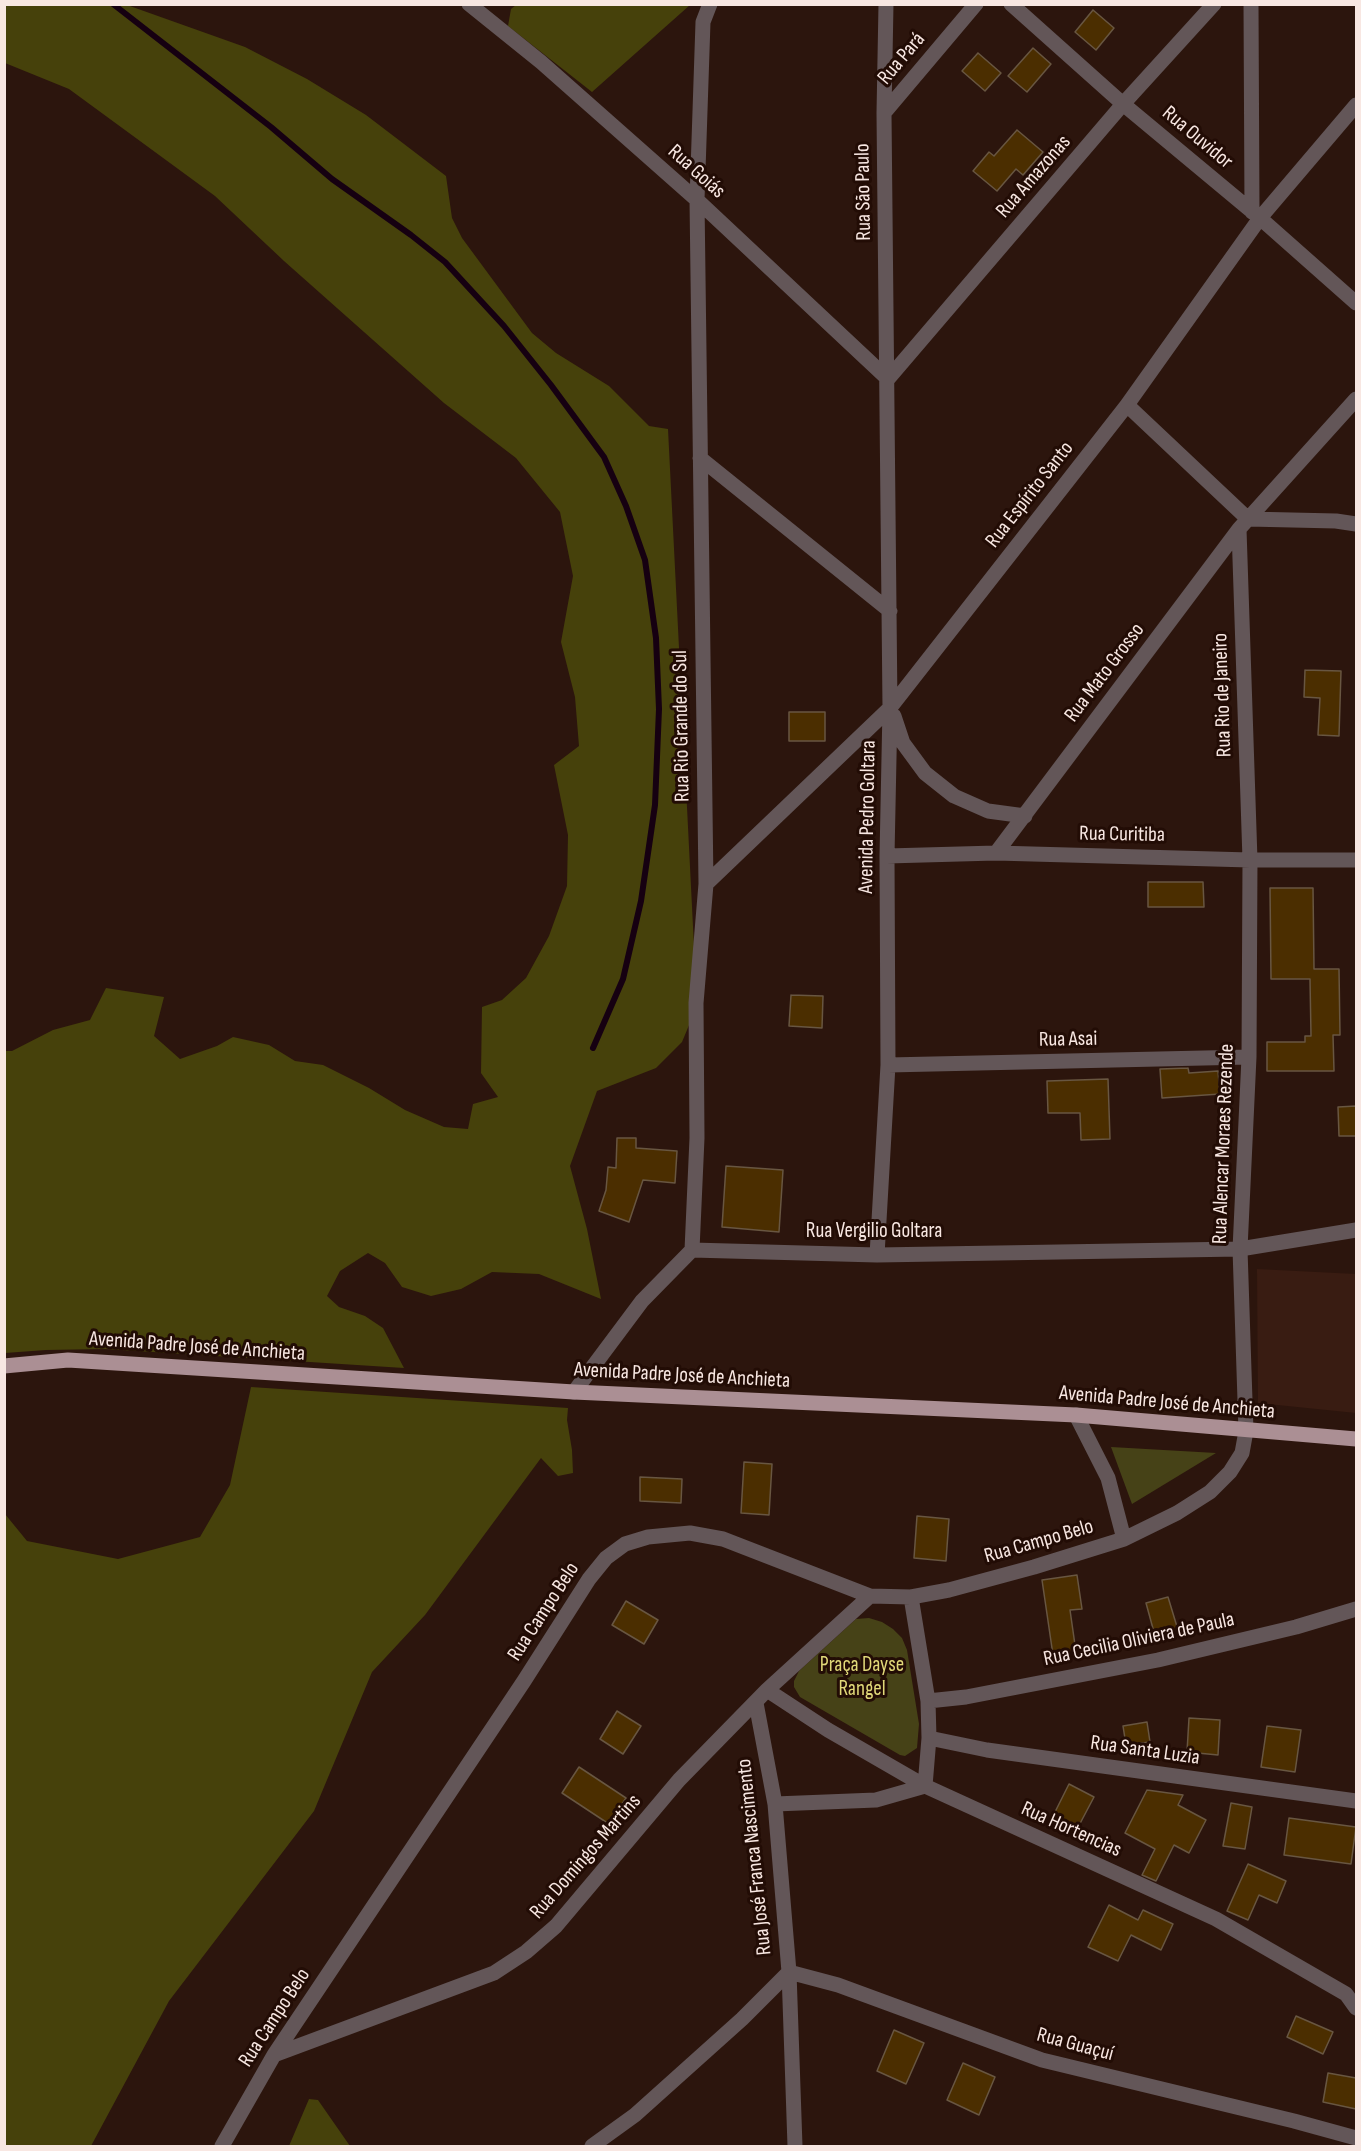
<!DOCTYPE html>
<html>
<head>
<meta charset="utf-8">
<style>
  body { margin:0 }
  #map { position:relative; width:1361px; height:2151px; overflow:hidden; background:#2c150d; font-family:"Sofia Sans Condensed",sans-serif }
  canvas { display:block }
  .frame { position:absolute; inset:0; border:6px solid #f8e7e2; pointer-events:none }
</style>
</head>
<body>
<div id="map">
<canvas width="1361" height="2151"></canvas>
<div class="frame"></div>
</div>
<script>
const c = document.querySelector('canvas').getContext('2d');
c.lineJoin = 'round';
function paint(path, color) { c.fillStyle = color; c.fill(path, 'evenodd'); }
const toPath = rows => new Path2D(rows.map(r => 'M' + r).join(''));
function stroke(path, color, width, dash) { c.strokeStyle = color; c.lineWidth = width; c.lineCap = dash ? 'butt' : 'round'; c.setLineDash(dash || []); c.stroke(path); }
function drawText(font, color, halo, rows, align = 'center') {
  c.font = font + ' "Sofia Sans Condensed",sans-serif'; c.lineWidth = 6; c.setLineDash([]); c.textBaseline = 'middle'; c.strokeStyle = halo; c.fillStyle = color; for (const [text, x, y, turn = 0] of rows) {
    c.save(); c.translate(x, y); c.rotate((+turn || 0) * Math.PI / 180); c.textAlign = isNaN(turn) ? turn : align; if (halo) c.strokeText(text, 0, 0); c.fillText(text, 0, 0); c.restore();
  }
}
paint(toPath([
  [1257,1269,1356,1274,1356,1413,1258,1403]
]), '#391c12');
paint(toPath([
  [1111,1447,1216,1453,1132,1504],
  [869,1618,882,1622,893,1629,902,1638,907,1650,919,1724,917,1748,905,1756,900,1755,800,1697,794,1687,794,1681,799,1671,856,1619]
]), '#464217');
paint(toPath([
  [5,5,127,5,245,47,307,79,366,115,446,176,452,218,462,238,532,333,556,353,609,386,649,426,668,429,697,1006,682,1042,656,1068,597,1091,570,1166,587,1229,601,1299,539,1274,492,1272,461,1289,431,1296,402,1287,385,1263,368,1253,340,1271,327,1296,339,1307,365,1316,383,1328,404,1368,106,1349,46,1350,5,1353,5,1051,12,1051,53,1030,90,1020,106,988,164,997,154,1036,180,1059,217,1046,233,1037,269,1045,295,1061,323,1065,369,1088,405,1110,444,1127,468,1129,473,1104,498,1097,481,1073,482,1007,502,1000,526,978,549,936,567,886,568,835,554,765,579,746,575,697,561,642,573,576,560,512,516,458,444,403,284,261,215,196,69,89,5,63],
  [516,5,516,4,690,5,592,92,508,26,511,9],
  [251,1387,568,1408,567,1420,572,1450,573,1473,558,1476,541,1458,425,1615,372,1672,314,1811,169,2001,91,2146,5,2146,5,1514,27,1541,118,1559,200,1537,230,1485],
  [309,2099,318,2100,350,2146,289,2146]
]), '#46410b');
stroke(toPath([
  [113,4,271,127,332,179,411,235,445,262,504,326,551,385,604,457,626,506,645,560,656,638,659,709,655,805,641,901,623,979,593,1048]
]), '#160011', 6);
const building = toPath([
  [1093,10,1114,28,1096,50,1075,32,1093,10],
  [1033,48,1051,64,1027,92,1008,76,1033,48],
  [978,53,1001,73,985,91,962,71,978,53],
  [1017,130,1043,152,1023,175,1016,169,997,191,973,171,989,152,994,156,1017,130],
  [1305,670,1341,671,1339,736,1318,735,1320,698,1304,697,1305,670],
  [789,712,825,712,825,741,789,741,789,712],
  [1148,882,1203,882,1204,907,1148,907,1148,882],
  [1270,888,1313,888,1314,969,1339,969,1340,1035,1333,1035,1334,1071,1267,1071,1267,1042,1305,1042,1305,1036,1311,1036,1310,979,1271,979,1270,888],
  [791,995,823,996,822,1028,789,1026,791,995],
  [1188,1068,1189,1073,1218,1071,1220,1094,1162,1098,1160,1069,1188,1068],
  [1108,1079,1110,1139,1081,1140,1080,1113,1048,1113,1047,1081,1108,1079],
  [1356,1106,1356,1136,1339,1136,1338,1107,1356,1106],
  [617,1138,636,1138,636,1148,677,1151,675,1183,643,1180,629,1222,599,1211,606,1190,608,1167,616,1168,617,1138],
  [726,1166,783,1170,779,1232,722,1227,726,1166],
  [744,1462,772,1464,769,1515,741,1513,744,1462],
  [640,1477,682,1479,681,1503,640,1501,640,1477],
  [917,1516,949,1519,946,1561,914,1558,917,1516],
  [1077,1575,1082,1609,1070,1610,1076,1652,1053,1655,1042,1580,1077,1575],
  [1168,1597,1178,1630,1155,1636,1146,1603,1168,1597],
  [626,1601,658,1620,644,1644,612,1625,626,1601],
  [617,1711,641,1726,623,1754,600,1739,617,1711],
  [1189,1718,1220,1720,1218,1755,1187,1752,1189,1718],
  [1147,1722,1150,1742,1126,1745,1123,1726,1147,1722],
  [1267,1726,1301,1730,1295,1772,1261,1767,1267,1726],
  [579,1767,626,1798,609,1824,562,1793,579,1767],
  [1069,1784,1094,1797,1075,1833,1051,1820,1069,1784],
  [1147,1790,1183,1795,1178,1805,1206,1820,1189,1853,1174,1845,1156,1881,1142,1875,1155,1849,1125,1833,1147,1790],
  [1231,1803,1252,1807,1245,1849,1223,1846,1231,1803],
  [1289,1818,1356,1827,1351,1864,1284,1855,1289,1818],
  [1248,1864,1286,1881,1277,1903,1259,1895,1248,1920,1227,1911,1248,1864],
  [1109,1905,1138,1920,1143,1910,1173,1924,1161,1950,1131,1935,1118,1961,1088,1947,1109,1905],
  [1296,2016,1333,2032,1323,2054,1287,2037,1296,2016],
  [894,2030,924,2043,906,2084,877,2071,894,2030],
  [963,2063,995,2077,979,2115,947,2100,963,2063],
  [1328,2073,1356,2078,1356,2109,1323,2102,1328,2073]
]);
paint(building, '#4b2e00');
stroke(building, '#685641', 1.5);
stroke(toPath([
  [469,4,541,62,697,200,888,379],
  [1011,4,1123,104,1260,218,1356,303],
  [1251,4,1252,212],
  [884,113,976,4],
  [888,379,1123,104,1214,4],
  [1127,405,1248,519,1336,521,1356,524],
  [700,458,890,611],
  [894,716,903,743,925,773,954,796,988,811,1025,816],
  [996,853,1239,529,1356,399],
  [887,856,996,853,1250,860,1356,860],
  [706,884,890,708,1127,405,1260,218,1356,105],
  [888,1065,1249,1057],
  [692,1250,697,1138,696,1003,706,884,697,200,703,22,710,4],
  [877,1255,888,1065,887,856,890,708,884,113,886,4],
  [574,1392,642,1301,692,1250,877,1255,1240,1249,1356,1230],
  [1076,1415,1108,1478,1124,1539],
  [767,1690,828,1730,925,1786,1216,1919,1346,1994,1356,2008],
  [928,1701,966,1697,1158,1660,1296,1627,1356,1609],
  [756,1703,775,1804,789,1972,795,2146],
  [929,1738,987,1750,1356,1801],
  [775,1804,876,1800,925,1786,929,1738,928,1701,911,1597],
  [274,2055,494,1973,526,1952,556,1926,679,1780,767,1690,870,1596],
  [222,2146,274,2055,524,1681,589,1579,606,1558,625,1544,648,1537,690,1533,723,1539,870,1596,911,1597,949,1590,1034,1567,1124,1539,1177,1513,1210,1492,1230,1472,1242,1453,1246,1431,1240,1249,1249,1057,1250,860,1239,529],
  [592,2146,635,2115,742,2019,789,1972,838,1985,1042,2060,1294,2121,1356,2138]
]), '#635658', 15);
stroke(toPath([
  [4,1366,68,1360,574,1392,1076,1415,1356,1439]
]), '#ab8f94', 15);
drawText('21px', '#f8e7e2', '#220c05', [
  ["Rua Pará",902,59,-50],
  ["Rua Ouvidor",1197,138,40],
  ["Rua Goiás",696,172,42],
  ["Rua Amazonas",1034,177,-49],
  ["Rua São Paulo",864,192,-91],
  ["Rua Espírito Santo",1030,495,-52],
  ["Rua Mato Grosso",1105,673,-53],
  ["Rua Rio de Janeiro",1223,695,-92],
  ["Rua Rio Grande do Sul",682,726,-91],
  ["Avenida Pedro Goltara",868,817,-89],
  ["Rua Curitiba",1122,835,1],
  ["Rua Asai",1068,1040,-1],
  ["Rua Alencar Moraes Rezende",1224,1144,-88],
  ["Rua Vergilio Goltara",874,1232],
  ["Avenida Padre José de Anchieta",197,1347,4],
  ["Avenida Padre José de Anchieta",682,1376,3],
  ["Avenida Padre José de Anchieta",1167,1403,5],
  ["Rua Campo Belo",1039,1542,-16],
  ["Rua Campo Belo",544,1612,-57],
  ["Rua Cecilia Oliviera de Paula",1139,1640,-12],
  ["Rua Santa Luzia",1145,1751,8],
  ["Rua Hortencias",1071,1830,24],
  ["Rua Domingos Martins",586,1857,-49],
  ["Rua José Franca Nascimento",755,1857,-96],
  ["Rua Campo Belo",275,2018,-57],
  ["Rua Guaçuí",1075,2045,15]
]);
drawText('21px', '#e1d979', '#220c05', [
  ["Praça Dayse",862,1666],
  ["Rangel",862,1690]
]);
</script>
</body>
</html>
